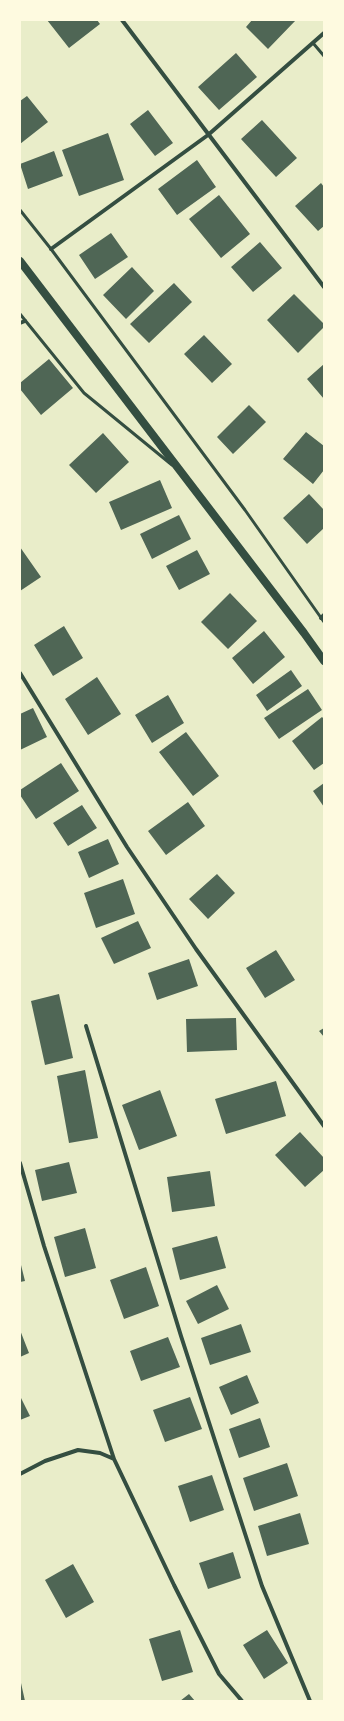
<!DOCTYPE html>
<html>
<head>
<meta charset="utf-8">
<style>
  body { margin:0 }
  #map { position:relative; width:344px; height:1721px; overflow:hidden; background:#e9edc9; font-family:"Titillium Web",sans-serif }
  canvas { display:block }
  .frame { position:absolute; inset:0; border:21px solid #fefae0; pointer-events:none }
</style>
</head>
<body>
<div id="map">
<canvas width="344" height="1721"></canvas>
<div class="frame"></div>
</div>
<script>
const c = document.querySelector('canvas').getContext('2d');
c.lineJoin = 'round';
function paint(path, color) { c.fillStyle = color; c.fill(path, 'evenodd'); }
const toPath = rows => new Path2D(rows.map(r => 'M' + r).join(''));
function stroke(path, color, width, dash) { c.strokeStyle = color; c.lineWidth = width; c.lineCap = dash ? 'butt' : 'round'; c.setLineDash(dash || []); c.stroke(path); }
paint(toPath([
  [47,20,97,20,100,24,69,48],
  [252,20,296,20,268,49,246,27],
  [236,53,257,77,219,110,198,87],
  [27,96,48,122,20,144,20,101],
  [148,110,173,143,155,156,130,124],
  [262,120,297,158,276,177,241,139],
  [108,133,124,180,79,196,62,150],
  [54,151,63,176,28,189,20,164],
  [197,160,216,187,177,215,158,189],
  [321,183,324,187,324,226,318,231,295,206],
  [219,195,250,234,221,258,189,219],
  [111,233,128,257,95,279,79,255],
  [260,242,282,268,253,292,231,267],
  [132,267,154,291,126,319,103,295],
  [174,283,192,302,149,343,130,324],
  [294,294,324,324,324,327,298,353,267,320],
  [204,335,232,364,212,383,184,354],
  [49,359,73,388,41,415,20,389,20,383],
  [324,364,324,399,307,379],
  [249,405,266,422,233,454,217,437],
  [306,432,324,446,324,470,313,484,283,459],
  [103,433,129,462,96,493,69,465],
  [160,480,172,508,121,530,109,502],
  [309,494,324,510,324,528,307,544,283,518],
  [179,515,191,539,152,559,140,534],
  [20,547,41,577,20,591],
  [197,550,210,574,179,590,166,566],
  [230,593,257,621,228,649,201,622],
  [64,626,83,658,53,676,34,645],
  [264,631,285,657,253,684,232,658],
  [291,670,302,686,267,711,256,695],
  [97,677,121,714,88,735,65,699],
  [308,689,322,710,279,739,264,718],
  [168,695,184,723,152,743,135,715],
  [33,708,47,737,20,750,20,714],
  [322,717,324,719,324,763,314,770,292,741],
  [186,732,219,776,193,796,159,752],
  [61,763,79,791,36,819,20,795,20,790],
  [324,783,324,807,313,791],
  [188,802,205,826,166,855,148,831],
  [82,805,97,828,68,846,53,823],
  [108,839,119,864,89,878,78,852],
  [217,874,235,893,208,919,189,899],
  [123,879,135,914,96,928,84,893],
  [138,921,151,948,114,964,101,938],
  [276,950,295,980,265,998,246,968],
  [189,959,198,986,157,1000,148,973],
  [59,994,73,1058,45,1065,31,1001],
  [236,1018,237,1050,187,1052,186,1019],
  [324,1028,324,1037,319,1031],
  [85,1070,98,1138,69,1143,57,1076],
  [276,1081,286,1116,226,1134,215,1099],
  [160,1090,177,1136,139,1150,122,1105],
  [300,1132,324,1158,324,1170,305,1187,275,1155],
  [69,1162,77,1193,42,1201,35,1170],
  [210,1171,215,1206,172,1212,167,1177],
  [85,1228,96,1268,65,1277,54,1237],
  [217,1236,226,1268,180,1280,172,1248],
  [21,1265,25,1281,20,1282,20,1266],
  [146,1267,159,1306,124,1319,110,1280],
  [217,1285,229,1309,198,1324,186,1301],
  [241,1324,251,1352,210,1365,201,1338],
  [20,1330,29,1353,20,1357],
  [168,1337,180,1367,141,1381,130,1351],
  [247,1375,259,1403,231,1415,219,1387],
  [20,1396,30,1416,20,1420],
  [190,1397,202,1429,165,1442,153,1410],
  [260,1418,270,1447,239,1458,229,1429],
  [287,1463,298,1496,254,1511,243,1478],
  [212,1475,224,1510,190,1522,178,1486],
  [300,1513,309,1544,267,1556,258,1526],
  [233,1552,241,1578,208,1589,199,1563],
  [73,1564,94,1602,66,1618,45,1580],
  [180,1630,193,1672,162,1681,149,1639],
  [267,1630,288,1663,264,1679,243,1645],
  [20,1683,21,1683,25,1701,20,1701],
  [189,1694,195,1701,180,1701]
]), '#4f6655');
stroke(toPath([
  [313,43,324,56],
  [20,210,51,249,245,510,324,622],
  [20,314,84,393,172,465]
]), '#344e41', 3);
stroke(toPath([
  [122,20,324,287],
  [51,249,208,135,324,33],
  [20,323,25,321],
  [321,618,324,615],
  [20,673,127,847,196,949,324,1126],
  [86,1026,181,1336,262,1586,310,1701],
  [20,1163,44,1246,114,1459,174,1585,219,1674,242,1701],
  [20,1474,45,1461,78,1450,100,1453,114,1459]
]), '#344e41', 4);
stroke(toPath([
  [20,261,304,633,324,661]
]), '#344e41', 8);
</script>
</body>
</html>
